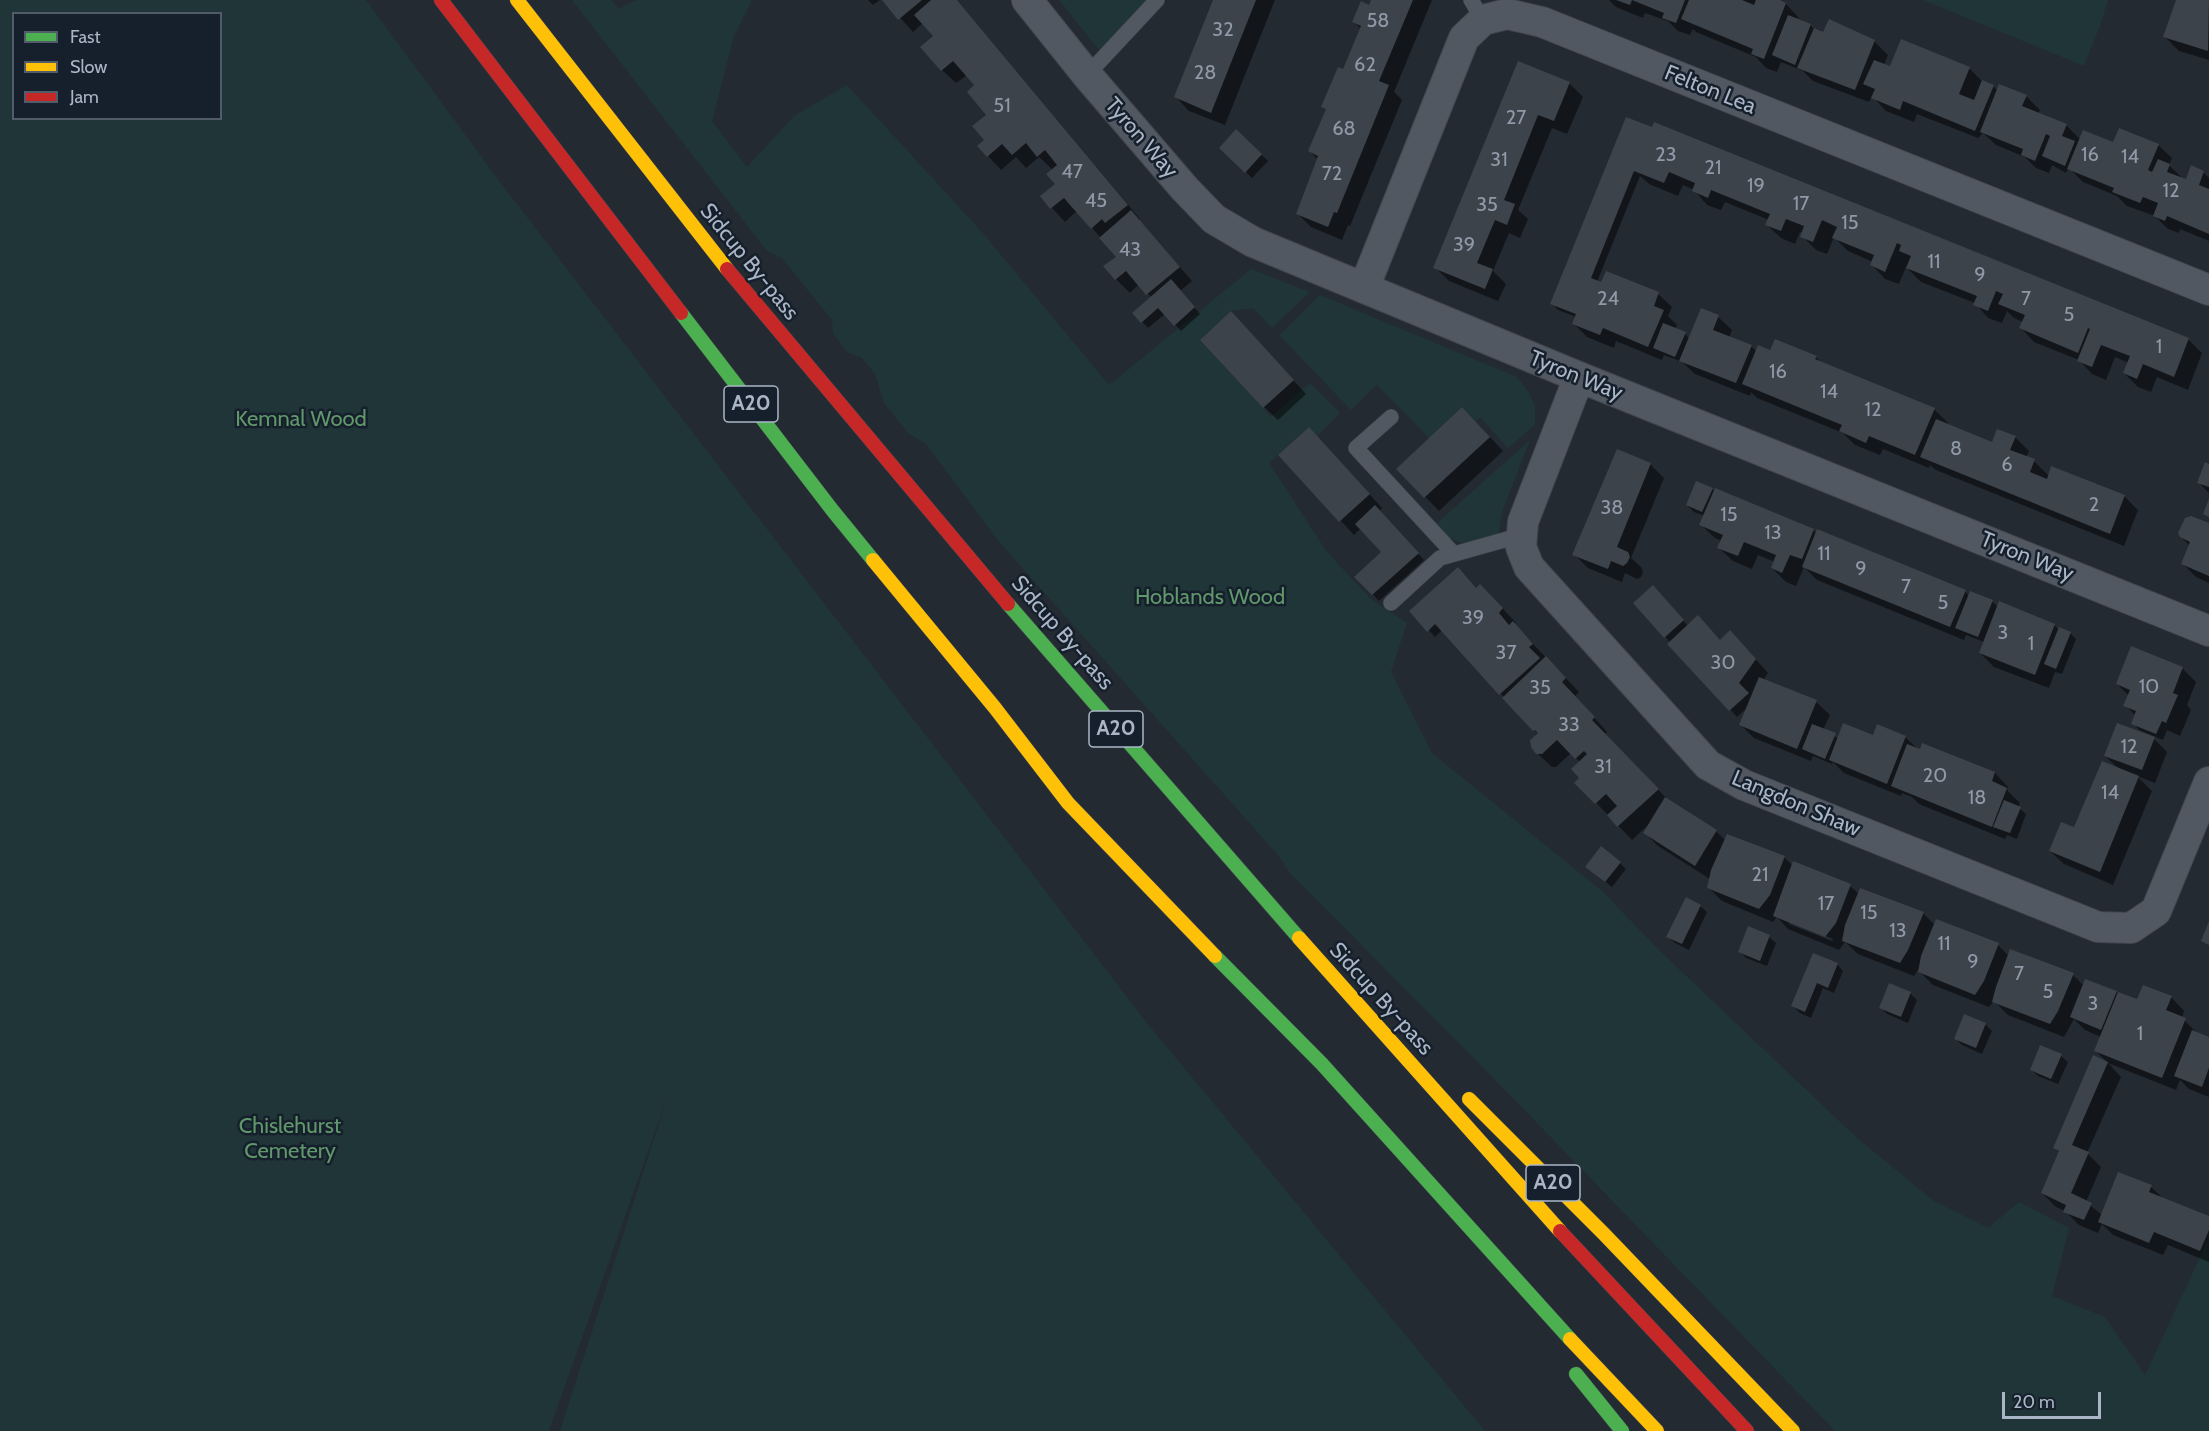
<!DOCTYPE html>
<html>
<head>
<meta charset="utf-8">
<style>
  body { margin:0 }
  #map { position:relative; width:2209px; height:1431px; overflow:hidden; background:#232a32; font-family:Cabin,sans-serif }
  canvas { display:block }
  .legend { position:absolute; left:12px; top:12px; width:210px; height:108px; box-sizing:border-box; background:#16202c; border:2px solid #515c6a; margin:0; padding:8px 10px; list-style:none; font-size:18px; color:#aab6c6 }
  .legend li { display:flex; align-items:center; gap:12px; height:30px }
  .legend b { width:30px; border:2px solid #515c6a }
  .scale { position:absolute; left:2002px; top:1392px; width:99px; height:27px; box-sizing:border-box; border:3px solid #aab6c6; border-top:0; padding-left:8px; font-size:18px; line-height:21px; white-space:nowrap; color:#aab6c6; -webkit-text-stroke:4px #16202c; paint-order:stroke }
</style>
</head>
<body>
<div id="map">
<canvas width="2209" height="1431"></canvas>
<ul class="legend">
<li><b style="height:8px;background:#4caf50"></b>Fast</li>
<li><b style="height:8px;background:#ffc107"></b>Slow</li>
<li><b style="height:8px;background:#c62828"></b>Jam</li>
</ul>
<div class="scale">20 m</div>
</div>
<script>
const c = document.querySelector('canvas').getContext('2d');
c.lineJoin = 'round';
function paint(path, color) { c.fillStyle = color; c.fill(path, 'evenodd'); }
const toPath = rows => new Path2D(rows.map(r => 'M' + r).join(''));
function stroke(path, color, width, dash) { c.strokeStyle = color; c.lineWidth = width; c.lineCap = dash ? 'butt' : 'round'; c.setLineDash(dash || []); c.stroke(path); }
function drawText(font, color, halo, rows, align = 'center') {
  c.font = font + ' Cabin,sans-serif'; c.lineWidth = 5; c.setLineDash([]); c.textBaseline = 'middle'; c.strokeStyle = halo; c.fillStyle = color; for (const [text, x, y, turn = 0] of rows) {
    c.save(); c.translate(x, y); c.rotate((+turn || 0) * Math.PI / 180); c.textAlign = isNaN(turn) ? turn : align; if (halo) c.strokeText(text, 0, 0); c.fillText(text, 0, 0); c.restore();
  }
}
paint(toPath([
  [0,0,366,0,497,178,1147,1023,1485,1431,560,1431,669,1092,549,1431,0,1431],
  [14,14,220,14,220,118,14,118],
  [572,0,612,0,618,9,637,0,752,0,734,36,712,121,747,167,794,116,847,85,982,232,1109,385,1251,269,1310,292,1272,328,1253,308,1231,311,1200,340,1271,417,1310,383,1340,413,1317,436,1308,427,1269,463,1327,552,1372,600,1407,623,1391,672,1432,753,1602,891,1660,951,1857,1138,1934,1201,1988,1228,2019,1202,2069,1228,2052,1296,2105,1317,2145,1375,2209,1238,2209,1431,1835,1431,1506,1091,1290,873,1278,855,1000,543,926,444,909,434,884,403,875,374,861,357,848,353,833,333,832,320,782,258,767,251],
  [1059,0,1147,0,1100,51],
  [1923,0,2108,0,2100,26,2084,66],
  [1320,295,1517,377,1528,391,1535,406,1535,425,1508,448,1480,417,1476,421,1462,407,1429,438,1377,385,1351,410,1279,335],
  [1530,440,1503,509,1498,537,1463,543,1447,537,1436,524]
]), '#203538');
paint(toPath([
  [868,0,880,0,873,5],
  [884,0,957,0,1140,219,1139,220,1192,281,1180,291,1200,314,1181,331,1165,314,1148,328,1134,313,1152,298,1139,284,1130,293,1116,279,1106,267,1118,257,1077,211,1065,222,1042,197,1057,185,1053,170,1039,157,1026,168,1016,157,1001,170,988,156,986,141,988,115,976,86,967,75,956,83,942,70,935,36,923,23,913,32],
  [1215,0,1275,0,1225,125,1189,111,1176,97],
  [1373,0,1432,0,1394,92,1402,100,1350,226,1348,225,1342,240,1311,227,1298,214,1318,160,1310,151,1327,110,1323,106,1344,71,1361,29,1354,22,1370,6],
  [1609,0,1755,0,1757,2,1776,0,1786,4,1799,18,1798,20,1810,25,1816,31,1824,34,1830,21,1875,42,1888,55,1884,65,1890,68,1969,68,1982,81,1993,86,1998,91,2026,96,2040,110,2038,114,2066,125,2081,140,2114,144,2158,145,2172,158,2169,165,2183,179,2186,181,2203,172,2209,178,2209,241,2180,229,2179,233,2168,229,2155,216,2127,206,2117,196,2083,182,2072,171,2068,169,2066,173,2052,165,2049,173,2036,168,2025,157,1996,145,1983,133,1978,138,1917,114,1914,122,1886,111,1872,96,1869,102,1813,81,1803,71,1781,62,1777,72,1766,68,1756,57,1696,32,1693,29,1690,35,1678,31,1668,21,1645,13,1643,18,1616,7],
  [2178,0,2209,0,2209,60,2179,51,2165,37],
  [1519,63,1569,83,1583,97,1567,134,1552,128,1518,210,1528,219,1520,238,1509,233,1493,271,1506,284,1498,301,1449,281,1435,267],
  [1627,119,2188,339,2202,353,2188,390,2157,377,2151,392,2138,387,2124,373,2129,363,2115,357,2106,380,2092,374,2079,360,2034,342,2021,328,2023,322,2014,318,2007,311,2002,323,1988,318,1975,303,1921,282,1906,267,1899,284,1885,279,1872,265,1873,262,1848,251,1834,237,1827,254,1816,250,1802,236,1803,233,1800,232,1795,244,1781,238,1767,225,1769,220,1725,202,1721,210,1707,205,1694,190,1683,185,1678,196,1649,184,1640,176,1597,282,1658,294,1672,307,1668,316,1677,325,1675,329,1685,334,1690,339,1702,310,1718,317,1732,330,1729,338,1751,346,1757,352,1816,357,1823,364,1934,409,1948,423,1947,425,1993,443,2015,437,2029,451,2026,457,2034,461,2049,476,2052,468,2125,497,2138,510,2124,546,1936,470,1930,465,1929,468,1883,449,1880,455,1855,445,1843,433,1757,398,1751,392,1750,396,1695,374,1682,362,1664,355,1662,360,1616,341,1614,348,1587,337,1573,323,1576,317,1558,310,1552,303],
  [1236,131,1268,161,1252,178,1221,148],
  [1244,327,1306,394,1278,420,1264,407],
  [1476,422,1503,451,1439,511,1398,469],
  [1322,442,1382,508,1379,511,1424,560,1379,601,1357,577,1383,552,1361,528,1354,535,1280,455],
  [1650,464,1664,478,1631,558,1641,567,1643,572,1641,577,1637,579,1625,573,1622,582,1588,568,1574,554],
  [2209,465,2209,493,2198,482],
  [1712,489,1715,492,1813,530,1817,534,1965,591,1969,596,1971,593,1993,602,1998,607,2054,625,2059,630,2070,633,2076,639,2062,674,2055,672,2049,688,1994,667,1980,653,1984,642,1966,635,1964,640,1817,580,1804,567,1796,586,1786,582,1772,568,1775,562,1758,555,1752,569,1733,561,1719,548,1722,541,1715,538,1701,525,1705,516,1694,512,1687,505],
  [2209,525,2209,583,2196,577,2183,564,2190,546,2181,537],
  [1476,589,1494,599,1516,623,1514,624,1579,692,1575,696,1607,732,1605,734,1670,802,1717,832,1725,840,1784,857,1793,866,1794,863,1850,886,1859,894,1923,913,1935,925,1998,945,2009,956,2073,975,2084,986,2116,992,2138,1001,2171,997,2184,1011,2182,1018,2198,1034,2209,1038,2209,1097,2189,1089,2180,1080,2176,1090,2108,1063,2121,1077,2087,1153,2101,1167,2086,1202,2102,1215,2151,1187,2164,1199,2209,1218,2209,1262,2168,1245,2163,1255,2113,1235,2102,1224,2098,1233,2079,1225,2065,1211,2056,1207,2042,1193,2060,1153,2055,1148,2094,1057,2109,1064,2096,1051,2101,1037,2085,1030,2074,1019,2064,1037,2008,1015,1994,1001,1989,1007,1933,985,1918,970,1914,976,1858,954,1845,942,1839,950,1788,929,1777,917,1773,922,1722,901,1708,887,1710,879,1658,846,1644,832,1647,826,1632,840,1577,783,1582,778,1580,762,1571,753,1556,767,1552,767,1537,753,1539,735,1442,630,1435,637,1411,611],
  [1789,920,1833,939,1832,941,1789,924],
  [1659,594,1688,626,1720,641,1743,645,1768,673,1763,681,1816,702,1830,715,1823,730,1839,739,1905,737,1921,752,1923,745,1995,773,2008,787,2007,790,2020,803,2018,807,2026,814,2017,839,2007,835,2005,839,1919,804,1912,797,1902,793,1901,796,1844,773,1833,762,1832,764,1813,756,1811,761,1754,738,1741,725,1749,706,1737,717,1635,603],
  [2132,648,2183,669,2196,682,2187,705,2191,710,2180,736,2167,730,2163,740,2139,730,2133,723,2136,716,2125,705,2129,696,2117,684],
  [2151,736,2167,752,2155,783,2137,776,2152,791,2113,885,2064,864,2050,851,2074,829,2119,769,2105,756],
  [1620,863,1626,869,1612,887,1594,873],
  [1700,906,1707,912,1689,950,1675,943,1668,937],
  [1749,928,1769,937,1776,943,1767,966,1746,958,1740,951],
  [1814,955,1837,964,1843,971,1834,993,1823,988,1811,1018,1800,1013,1793,1006],
  [1890,985,1911,994,1917,1000,1908,1023,1887,1014,1881,1008],
  [1965,1016,1986,1025,1992,1031,1982,1054,1962,1045,1956,1039],
  [2061,1056,2068,1062,2058,1084,2038,1076,2031,1069]
]), '#0007');
paint(toPath([
  [882,0,922,0,898,20],
  [931,0,957,0,1128,205,1105,223,1102,219,1091,229,1064,198,1050,209,1040,196,1055,184,1046,174,1057,165,1045,150,1037,157,1026,143,1012,155,1002,144,987,157,977,146,984,140,972,126,986,115,967,92,974,85,953,61,941,71,920,47,933,36,914,15],
  [1213,0,1256,0,1211,113,1174,97],
  [1371,0,1413,0,1379,81,1389,85,1337,213,1334,212,1328,227,1296,214,1318,156,1308,151,1326,109,1321,107,1338,67,1343,69,1361,26,1352,22,1361,1,1369,5],
  [1616,0,1632,0,1630,5],
  [1632,0,1685,0,1676,23,1662,18,1664,13],
  [1689,0,1742,0,1754,5,1756,0,1780,0,1786,3,1764,59,1751,54,1753,49,1681,19],
  [2176,0,2209,0,2208,51,2163,37],
  [1788,15,1811,24,1795,65,1772,55],
  [1829,19,1875,40,1855,90,1797,68,1814,28,1823,32],
  [1901,39,1970,67,1959,94,1974,100,1982,80,1994,85,1975,131,1903,101,1900,110,1871,98,1875,89,1863,84,1874,60,1890,66],
  [1518,61,1570,82,1554,121,1538,115,1504,200,1515,204,1507,225,1495,220,1477,263,1493,269,1485,289,1433,268],
  [1999,84,2027,95,2022,106,2067,124,2062,136,2075,141,2065,166,2042,156,2050,136,2046,134,2035,161,2021,155,2023,149,1980,132],
  [1626,117,1652,127,1654,122,2189,338,2174,377,2143,364,2137,379,2123,373,2130,356,2101,345,2092,367,2077,361,2090,329,2088,328,2078,353,2019,328,2025,315,1998,304,2003,294,1996,291,1988,311,1973,305,1977,296,1906,268,1911,256,1899,251,1901,245,1897,243,1885,272,1870,265,1874,255,1832,238,1837,227,1822,220,1813,242,1800,237,1804,226,1786,219,1781,231,1765,225,1770,214,1711,190,1708,198,1692,191,1695,183,1669,172,1664,183,1634,171,1591,278,1601,282,1606,271,1659,292,1654,306,1664,310,1648,347,1603,328,1600,335,1572,324,1576,314,1550,304],
  [2119,128,2159,144,2148,170,2152,172,2158,159,2170,164,2167,172,2186,179,2191,165,2204,171,2199,185,2209,189,2209,234,2167,216,2165,221,2153,216,2158,203,2143,197,2140,203,2112,192,2114,188,2067,169,2083,130,2113,142],
  [1236,129,1262,154,1245,173,1219,148],
  [1131,210,1180,267,1146,295,1126,271,1115,280,1103,266,1116,257,1099,238],
  [1171,279,1195,307,1174,326,1158,308,1141,323,1132,313],
  [1701,308,1719,315,1713,330,1752,345,1736,383,1679,361],
  [1231,311,1294,380,1263,408,1200,340],
  [1663,323,1686,332,1675,357,1653,348],
  [1775,339,1817,356,1815,359,1935,408,1915,455,1869,436,1866,443,1839,431,1842,425,1742,384,1758,345,1770,350],
  [1462,407,1490,437,1424,498,1396,469],
  [1936,419,1992,442,1997,429,2016,436,2010,450,2035,459,2030,472,2047,479,2051,466,2125,495,2110,534,1920,457],
  [1309,427,1370,494,1339,522,1278,455],
  [1617,449,1651,463,1617,547,1628,552,1630,557,1627,563,1623,566,1611,561,1608,569,1572,555],
  [2205,462,2209,464,2209,487,2197,483],
  [1696,481,1713,488,1702,512,1686,505],
  [1715,488,1814,529,1802,559,1790,555,1782,573,1771,568,1776,555,1744,542,1738,556,1717,548,1723,535,1699,525],
  [2209,499,2209,517,2203,514],
  [1375,505,1419,553,1372,595,1354,577,1381,552,1355,524],
  [2191,516,2209,523,2209,576,2181,564,2190,542,2180,537,2178,533,2185,518],
  [1817,529,1966,590,1950,627,1802,567],
  [1458,567,1476,588,1480,584,1503,608,1499,613,1509,625,1513,621,1533,644,1529,647,1540,658,1499,695,1435,624,1427,632,1409,611],
  [1653,585,1684,620,1664,638,1633,603],
  [1970,591,1993,600,1978,637,1955,628],
  [1999,601,2055,624,2035,675,1979,653],
  [1698,615,1720,640,1730,630,1756,659,1739,683,1749,693,1729,711,1667,644],
  [2059,627,2071,632,2056,669,2044,664],
  [2131,646,2183,667,2173,693,2178,695,2166,723,2162,721,2156,734,2131,724,2136,711,2123,706,2130,690,2116,684],
  [1546,656,1566,678,1562,682,1595,717,1592,720,1659,789,1617,827,1607,815,1617,806,1606,794,1595,804,1574,783,1579,778,1571,769,1587,754,1584,751,1575,759,1557,740,1542,754,1536,754,1531,747,1530,740,1538,733,1535,730,1533,731,1502,698],
  [1759,677,1817,700,1797,749,1739,725],
  [1843,723,1873,735,1877,724,1906,736,1887,784,1829,760],
  [2117,723,2155,737,2142,770,2104,756],
  [1812,724,1836,733,1825,759,1802,749],
  [1922,743,1995,772,1992,781,2007,788,1992,827,1891,786,1907,744,1920,749],
  [2102,761,2139,776,2100,872,2049,851,2061,822,2074,827],
  [1665,797,1717,830,1695,866,1643,833],
  [2004,800,2021,807,2010,833,1993,827],
  [1727,834,1785,856,1770,895,1759,909,1707,888,1711,870],
  [1601,846,1621,862,1605,882,1585,867],
  [1793,861,1851,884,1836,923,1825,937,1773,916],
  [1860,888,1924,912,1908,950,1900,963,1842,941,1845,925],
  [1686,897,1701,905,1682,944,1666,937],
  [1936,919,1999,943,1984,981,1975,995,1918,972,1921,956],
  [2209,921,2209,945,2201,941],
  [1748,926,1770,935,1760,961,1738,952],
  [2010,949,2074,973,2058,1011,2050,1024,1992,1002,1996,987],
  [1813,953,1838,963,1828,988,1817,983,1805,1012,1791,1006],
  [2085,979,2117,991,2101,1030,2070,1017],
  [1889,983,1911,992,1901,1017,1879,1008],
  [2143,985,2172,996,2166,1010,2186,1018,2162,1078,2094,1051,2118,992,2137,999],
  [1964,1014,1986,1023,1976,1048,1954,1039],
  [2192,1030,2209,1037,2209,1068,2202,1087,2174,1076],
  [2040,1045,2062,1054,2051,1079,2030,1070],
  [2093,1055,2108,1062,2072,1145,2089,1152,2071,1193,2092,1203,2084,1220,2063,1212,2066,1205,2041,1193,2059,1151,2053,1148],
  [2118,1172,2152,1185,2149,1192,2209,1216,2209,1230,2200,1251,2154,1232,2149,1243,2098,1222]
]), '#3d434a');
const lane = toPath([
  [1471,0,1483,20],
  [1087,75,1157,0],
  [1391,417,1356,448,1453,553],
  [1391,603,1440,558,1522,535]
]);
const street = toPath([
  [1027,0,1087,75,1185,189,1214,219,1253,242,1579,377,2209,631],
  [1364,288,1464,38,1483,20,1507,14,1542,22,2209,290],
  [1579,377,1523,522,1521,547,1529,567,1708,765,1744,785,2098,927,2131,928,2156,911,2209,782]
]);
const fast = toPath([
  [681,313,833,511,873,560],
  [1008,604,1299,938],
  [1215,956,1322,1064,1570,1339],
  [1576,1374,1622,1431]
]);
const slow = toPath([
  [517,0,727,269],
  [873,560,995,708,1068,803,1215,956],
  [1299,938,1560,1231],
  [1469,1099,1604,1234,1793,1431],
  [1570,1339,1657,1431]
]);
const jam = toPath([
  [441,0,681,313],
  [727,269,1008,604],
  [1560,1231,1747,1431]
]);
stroke(lane, '#41464d', 16);
stroke(street, '#41464d', 32);
stroke(fast, '#3f464e', 15);
stroke(slow, '#3f464e', 15);
stroke(jam, '#3f464e', 15);
stroke(lane, '#525861', 15);
stroke(street, '#525861', 30);
stroke(fast, '#4caf50', 14);
stroke(slow, '#ffc107', 14);
stroke(jam, '#c62828', 14);
drawText('20px', '#8f99a7', null, [
  ["58",1378,21],
  ["32",1223,30],
  ["62",1365,65],
  ["28",1205,73],
  ["51",1002,106],
  ["27",1516,118],
  ["68",1344,129],
  ["23",1666,155],
  ["16",2090,155],
  ["14",2130,157],
  ["31",1499,160],
  ["21",1713,168],
  ["47",1072,172],
  ["72",1332,174],
  ["19",1756,186],
  ["12",2171,191],
  ["45",1096,201],
  ["17",1801,204],
  ["35",1487,205],
  ["15",1850,223],
  ["39",1464,245],
  ["43",1130,250],
  ["11",1934,262],
  ["9",1980,275],
  ["24",1608,299],
  ["7",2026,299],
  ["5",2069,315],
  ["1",2159,347],
  ["16",1778,372],
  ["14",1829,392],
  ["12",1873,410],
  ["8",1956,449],
  ["6",2007,465],
  ["2",2094,505],
  ["38",1612,508],
  ["15",1729,515],
  ["13",1773,533],
  ["11",1824,554],
  ["9",1861,569],
  ["7",1906,587],
  ["5",1943,603],
  ["39",1473,618],
  ["3",2003,633],
  ["1",2031,644],
  ["37",1506,653],
  ["30",1723,663],
  ["10",2149,687],
  ["35",1540,688],
  ["33",1569,725],
  ["12",2129,747],
  ["31",1603,767],
  ["20",1935,776],
  ["14",2110,793],
  ["18",1977,798],
  ["21",1760,875],
  ["17",1826,904],
  ["15",1869,913],
  ["13",1898,931],
  ["11",1944,944],
  ["9",1973,962],
  ["7",2019,974],
  ["5",2048,992],
  ["3",2093,1004],
  ["1",2140,1034]
]);
for (const [x, y, w] of [
  [751,404,54],
  [1116,729,54],
  [1553,1183,54]
]) { const box = new Path2D(); box.roundRect(x - w / 2, y - 18, w, 36, 4.5); c.fillStyle = '#16202c'; c.fill(box); stroke(box, '#aab6c6', 1.5); }
drawText('bold 21px', '#aab6c6', null, [
  ["A20",751,404],
  ["A20",1116,729],
  ["A20",1553,1183]
]);
drawText('22px', '#aab6c6', '#16202c', [
  ["Felton Lea",1710,90,22],
  ["Tyron Way",1141,138,49],
  ["Sidcup By-pass",749,262,51],
  ["Tyron Way",1576,376,22],
  ["Tyron Way",2027,557,22],
  ["Sidcup By-pass",1062,633,49],
  ["Langdon Shaw",1796,804,23],
  ["Sidcup By-pass",1381,999,48]
]);
drawText('22px', '#60986b', '#16202c', [
  ["Kemnal Wood",301,420],
  ["Hoblands Wood",1210,598],
  ["Chislehurst",290,1127],
  ["Cemetery",290,1152]
]);
</script>
</body>
</html>
